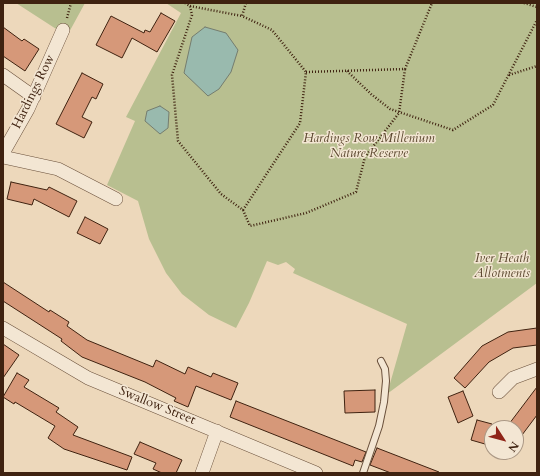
<!DOCTYPE html>
<html>
<head>
<meta charset="utf-8">
<style>
  body { margin:0 }
  #map { position:relative; width:540px; height:476px; overflow:hidden; background:#edd8bb; font-family:Cardo,serif }
  canvas { display:block }
  .frame { position:absolute; inset:0; border:4px solid #3f2210; pointer-events:none }
  .north { position:absolute; left:484px; top:420px; width:40px; height:40px; box-sizing:border-box; background:#f3e6d3; border:1px solid #ab9885; border-radius:50%; rotate:126deg; font-size:11px; font-weight:700; line-height:16px; text-align:center; color:#3f2210 }
  .north::after { content:''; display:block; margin:auto; width:14px; height:18px; background:#8f2418; clip-path:polygon(50% 0,100% 100%,50% 72%,0 100%) }
</style>
</head>
<body>
<div id="map">
<canvas width="540" height="476"></canvas>
<div class="frame"></div>
<div class="north">N</div>
</div>
<script>
const c = document.querySelector('canvas').getContext('2d');
c.lineJoin = 'round';
function paint(path, color) { c.fillStyle = color; c.fill(path, 'evenodd'); }
const toPath = rows => new Path2D(rows.map(r => 'M' + r).join(''));
function stroke(path, color, width, dash) { c.strokeStyle = color; c.lineWidth = width; c.lineCap = dash ? 'butt' : 'round'; c.setLineDash(dash || []); c.stroke(path); }
function drawText(font, color, halo, rows, align = 'center') {
  c.font = font + ' Cardo,serif'; c.lineWidth = 3; c.setLineDash([]); c.textBaseline = 'middle'; c.strokeStyle = halo; c.fillStyle = color; for (const [text, x, y, turn = 0] of rows) {
    c.save(); c.translate(x, y); c.rotate((+turn || 0) * Math.PI / 180); c.textAlign = isNaN(turn) ? turn : align; if (halo) c.strokeText(text, 0, 0); c.fillText(text, 0, 0); c.restore();
  }
}
paint(toPath([
  [16,3,85,3,67,36],
  [166,3,537,3,537,283,387,394,407,324,293,273,295,269,286,262,278,265,267,261,249,303,236,328,209,315,182,294,166,273,149,239,138,201,107,185,135,121,126,117,181,13]
]), '#b8bf90');
const water = toPath([
  [205,27,226,33,238,50,231,72,219,89,208,96,184,73,192,37,205,27],
  [160,106,169,112,168,128,160,134,145,121,147,111,160,106]
]);
paint(water, '#99baae');
stroke(water, '#757d6f', 1);
const building = toPath([
  [161,13,175,21,157,52,132,38,122,58,96,45,111,16,144,33,145,30,150,32,161,13],
  [3,27,22,41,24,39,39,49,25,71,3,56,3,27],
  [82,73,103,84,96,99,92,97,82,117,92,122,84,138,56,124,82,73],
  [11,182,47,190,49,187,77,201,69,217,34,199,32,205,7,199,11,182],
  [85,217,108,229,100,244,77,233,85,217],
  [3,282,49,312,50,310,69,322,67,326,87,340,153,367,156,360,185,374,188,367,211,377,213,373,238,383,231,400,196,386,188,407,174,401,176,398,145,382,82,357,61,341,62,339,3,301,3,282],
  [537,328,537,345,513,348,489,362,465,388,454,378,482,346,508,332,537,328],
  [3,344,19,355,3,378,3,344],
  [17,373,29,380,24,387,59,408,56,412,78,427,73,435,132,457,127,470,64,449,48,438,55,426,15,402,14,404,3,397,17,373],
  [537,387,537,415,516,443,516,428,506,428,537,387],
  [375,390,375,412,345,413,344,391,375,390],
  [463,391,473,416,458,423,448,397,463,391],
  [236,401,366,452,362,462,355,460,353,466,230,417,236,401],
  [477,420,492,424,492,446,471,440,477,420],
  [140,442,182,460,176,473,162,473,153,469,156,463,134,454,140,442],
  [377,448,439,472,439,473,391,473,370,465,377,448]
]);
paint(building, '#d69879');
stroke(building, '#3f2210', 1);
const service = toPath([
  [363,473,379,426,384,402,386,381,385,369,381,361]
]);
const minor = toPath([
  [3,75,34,97],
  [3,153,28,109,63,30],
  [3,157,58,169,116,199],
  [3,328,88,378,316,473],
  [499,392,513,378,537,369],
  [202,473,217,431]
]);
stroke(service, '#6a503b', 8);
stroke(minor, '#6a503b', 14);
stroke(toPath([
  [185,3,190,6,192,15,172,75,178,141,221,194,243,210,300,123,306,72,272,30,242,16,246,3],
  [524,3,537,7],
  [190,6,242,16],
  [67,18,71,3],
  [347,71,371,94,390,109,453,130,493,105,537,20],
  [306,72,405,69,432,3],
  [509,75,537,66],
  [243,210,250,226,306,213,356,192,365,157,399,113,405,69]
]), '#3f2210', 2.5, [1, 2]);
stroke(service, '#f3e6d3', 6);
stroke(minor, '#f3e6d3', 13);
drawText('13px', '#3f2210', '#f3e6d3', [
  ["Hardings Row",34,92,-64],
  ["Swallow Street",157,406,22]
]);
drawText('italic 13px', '#5d4930', '#f3e6d3', [
  ["Hardings Row Millenium",369,139],
  ["Nature Reserve",369,154],
  ["Iver Heath",502,259],
  ["Allotments",502,274]
]);
</script>
</body>
</html>
